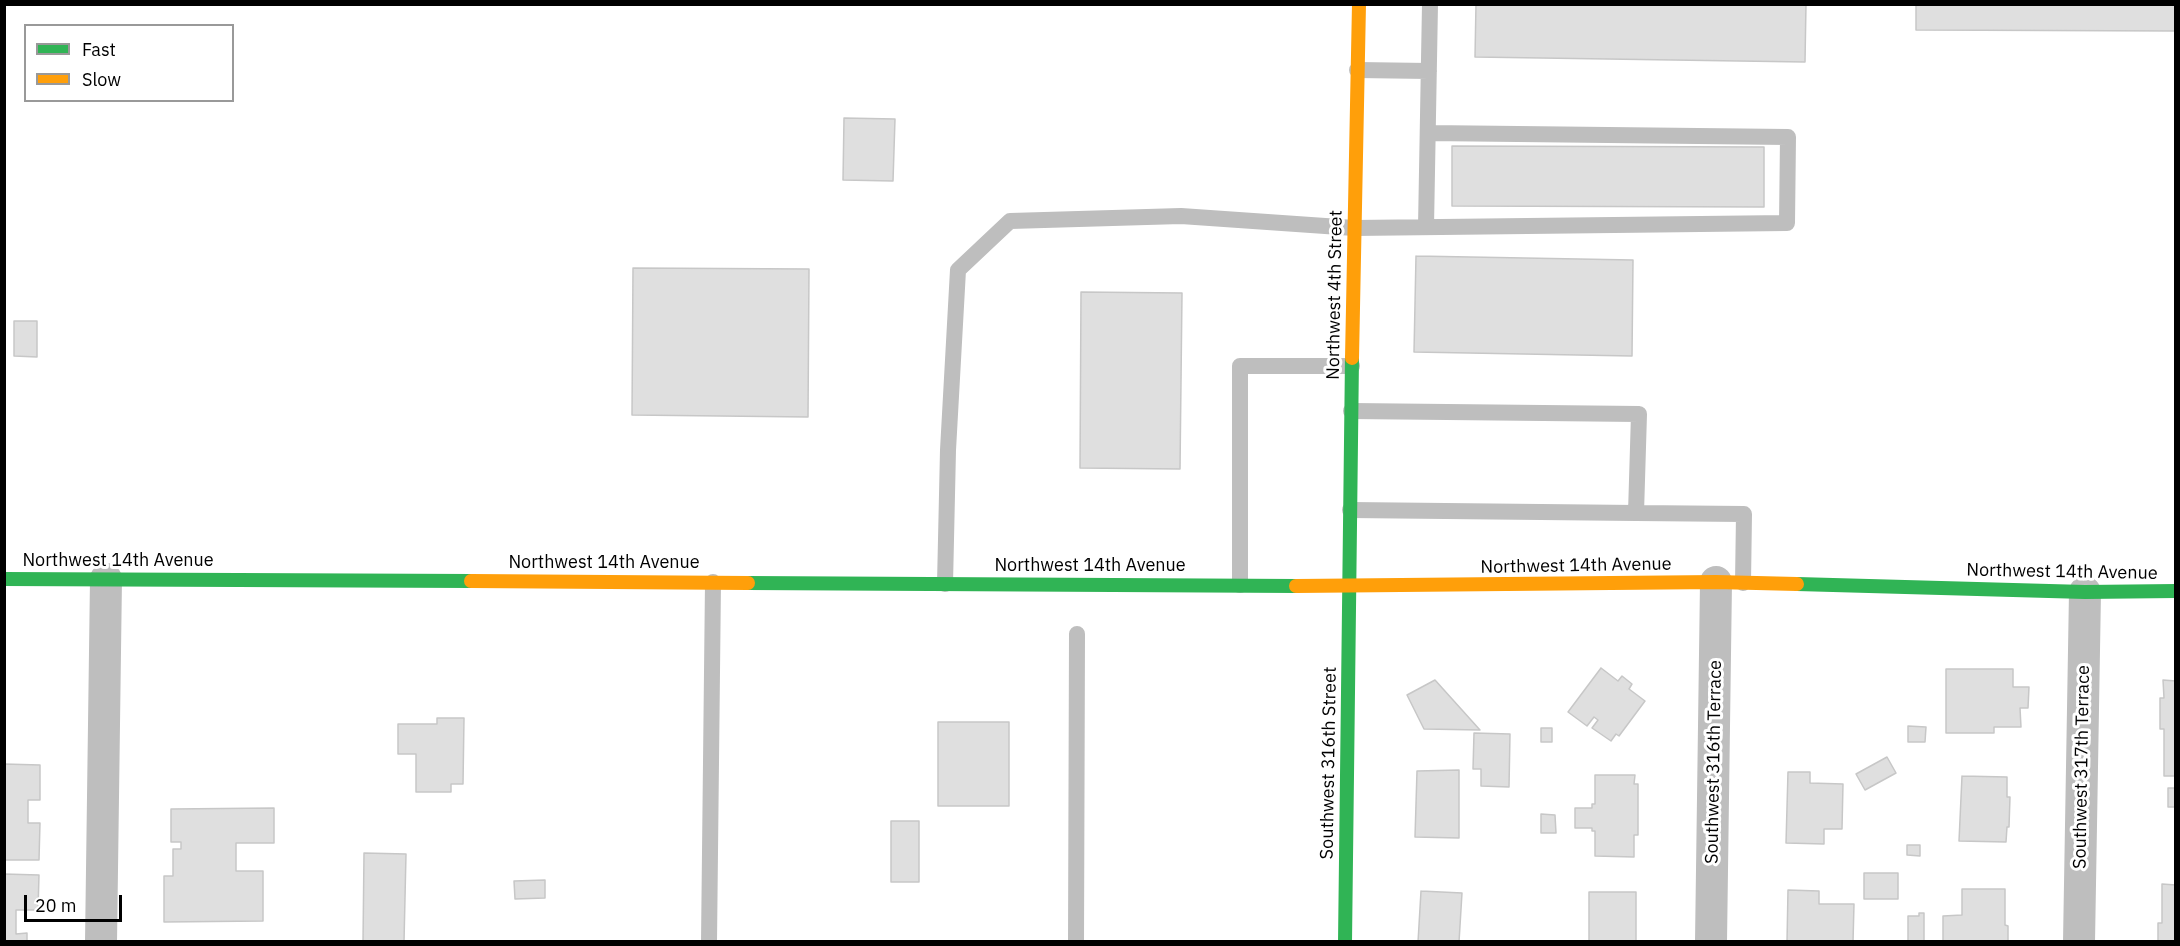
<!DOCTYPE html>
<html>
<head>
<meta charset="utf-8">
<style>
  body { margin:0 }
  #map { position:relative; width:2180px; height:946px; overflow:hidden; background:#fff; font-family:"IBM Plex Sans",sans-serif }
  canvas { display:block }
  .frame { position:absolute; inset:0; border:6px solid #000; pointer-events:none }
  .legend { position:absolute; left:24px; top:24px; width:210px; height:78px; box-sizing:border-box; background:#fff; border:2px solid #999; margin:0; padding:8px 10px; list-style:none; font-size:18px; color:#000 }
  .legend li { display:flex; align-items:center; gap:12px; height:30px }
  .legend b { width:30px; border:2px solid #999 }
  .scale { position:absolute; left:24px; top:895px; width:98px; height:27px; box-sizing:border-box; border:3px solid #000; border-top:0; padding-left:8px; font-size:18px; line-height:21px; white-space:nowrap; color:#000; -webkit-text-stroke:4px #fff; paint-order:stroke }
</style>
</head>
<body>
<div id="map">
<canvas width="2180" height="946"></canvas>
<div class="frame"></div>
<ul class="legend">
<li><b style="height:8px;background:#30b455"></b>Fast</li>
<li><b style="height:8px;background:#ff9f0a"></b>Slow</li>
</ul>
<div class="scale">20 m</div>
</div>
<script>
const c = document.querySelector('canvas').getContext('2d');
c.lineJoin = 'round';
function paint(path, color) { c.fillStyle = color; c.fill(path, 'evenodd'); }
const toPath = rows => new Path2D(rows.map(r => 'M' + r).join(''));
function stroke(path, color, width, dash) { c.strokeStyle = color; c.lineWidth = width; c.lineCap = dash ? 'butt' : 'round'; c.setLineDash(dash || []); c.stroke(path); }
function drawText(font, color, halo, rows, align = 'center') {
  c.font = font + ' "IBM Plex Sans",sans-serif'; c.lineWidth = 6; c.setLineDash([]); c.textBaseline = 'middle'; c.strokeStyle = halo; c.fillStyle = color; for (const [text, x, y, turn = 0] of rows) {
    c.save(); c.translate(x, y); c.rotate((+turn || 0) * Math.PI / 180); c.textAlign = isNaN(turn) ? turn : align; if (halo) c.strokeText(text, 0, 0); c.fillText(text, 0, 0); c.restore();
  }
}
const building = toPath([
  [1476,4,1806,4,1805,62,1475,57,1476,4],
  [1916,4,2176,4,2176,31,1916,30,1916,4],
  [844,118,895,119,893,181,843,180,844,118],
  [1452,146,1764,147,1764,207,1452,206,1452,146],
  [1416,256,1633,260,1632,356,1414,352,1416,256],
  [633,268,809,269,808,417,632,415,633,268],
  [1081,292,1182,293,1180,469,1080,468,1081,292],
  [14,321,37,321,37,357,14,356,14,321],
  [1601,668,1618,681,1622,676,1632,684,1629,689,1645,701,1619,736,1616,734,1611,741,1592,728,1598,720,1594,717,1587,726,1568,712,1601,668],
  [1946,669,2013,669,2013,687,2029,687,2028,708,2020,708,2021,727,1994,727,1994,733,1946,733,1946,669],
  [1435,680,1480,730,1424,729,1407,695,1435,680],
  [2163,680,2176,681,2176,776,2164,776,2164,729,2160,729,2160,698,2164,698,2163,680],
  [437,718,464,718,463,784,451,784,451,792,416,792,416,754,398,754,398,724,437,724,437,718],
  [938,722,1009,722,1009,806,938,806,938,722],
  [1908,726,1926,727,1925,742,1908,742,1908,726],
  [1541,728,1552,728,1552,742,1541,742,1541,728],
  [1474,733,1510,734,1509,787,1481,786,1481,769,1473,769,1474,733],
  [1887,757,1896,773,1865,790,1856,774,1887,757],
  [4,764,40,765,40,800,28,800,28,823,40,823,39,860,4,860,4,764],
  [1459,770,1459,838,1415,837,1417,771,1459,770],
  [1788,772,1810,772,1810,783,1843,784,1842,829,1824,829,1824,844,1786,843,1788,772],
  [1595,775,1635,775,1634,784,1638,784,1638,835,1634,835,1634,857,1595,856,1595,831,1592,831,1592,828,1575,828,1575,808,1592,808,1592,804,1595,804,1595,775],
  [1962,776,2007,777,2007,797,2010,797,2009,827,2007,827,2006,842,1959,841,1962,776],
  [2168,788,2176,788,2176,807,2168,807,2168,788],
  [274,808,274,843,236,843,236,871,263,871,263,921,164,922,164,876,173,876,173,849,181,849,181,842,171,842,171,809,274,808],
  [1541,814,1555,815,1556,833,1541,833,1541,814],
  [891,821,919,821,919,882,891,882,891,821],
  [1907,845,1920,845,1920,856,1907,855,1907,845],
  [364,853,406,854,404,942,363,942,364,853],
  [1864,873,1898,873,1898,899,1864,899,1864,873],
  [4,874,39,875,38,910,16,910,16,934,27,933,27,942,4,942,4,874],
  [545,880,545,898,515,899,514,881,545,880],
  [2162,884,2176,885,2176,942,2158,942,2158,923,2162,923,2162,884],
  [1962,889,2005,889,2005,925,2008,926,2008,942,1943,942,1943,916,1962,915,1962,889],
  [1788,890,1819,891,1819,904,1854,904,1853,942,1787,942,1788,890],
  [1421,891,1462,893,1459,942,1418,942,1421,891],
  [1589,892,1636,892,1636,942,1589,942,1589,892],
  [1919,913,1924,913,1924,942,1908,942,1908,916,1919,916,1919,913]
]);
paint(building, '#dfdfdf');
stroke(building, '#c7c7c7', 1.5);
stroke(toPath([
  [1357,70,1429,71],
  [1426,227,1430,4],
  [1350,510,1636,513,1639,414,1351,411],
  [1636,513,1744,514,1743,583],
  [945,584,948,450,958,270,1010,221,1181,216,1354,228,1787,223,1788,137,1428,133],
  [1240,585,1240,366,1352,366],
  [709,942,713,582],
  [1076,942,1077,634]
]), '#bebebe', 16);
stroke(toPath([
  [101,942,106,579],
  [1711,942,1716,582],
  [2079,942,2085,592]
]), '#bebebe', 32);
stroke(toPath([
  [4,579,471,581],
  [748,583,1296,586],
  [1797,584,2085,592,2176,591],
  [1345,942,1352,358]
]), '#30b455', 14);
stroke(toPath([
  [1352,358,1359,4],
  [471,581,748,583],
  [1296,586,1716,582,1797,584]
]), '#ff9f0a', 14);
drawText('18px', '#000', '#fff', [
  ["Northwest 4th Street",1335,295,-89],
  ["Northwest 14th Avenue",118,561],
  ["Northwest 14th Avenue",604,563],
  ["Northwest 14th Avenue",1090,566],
  ["Northwest 14th Avenue",1576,566,-1],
  ["Northwest 14th Avenue",2062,572,1],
  ["Southwest 316th Terrace",1714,762,-89],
  ["Southwest 316th Street",1329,763,-89],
  ["Southwest 317th Terrace",2082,767,-89]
]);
</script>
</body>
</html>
